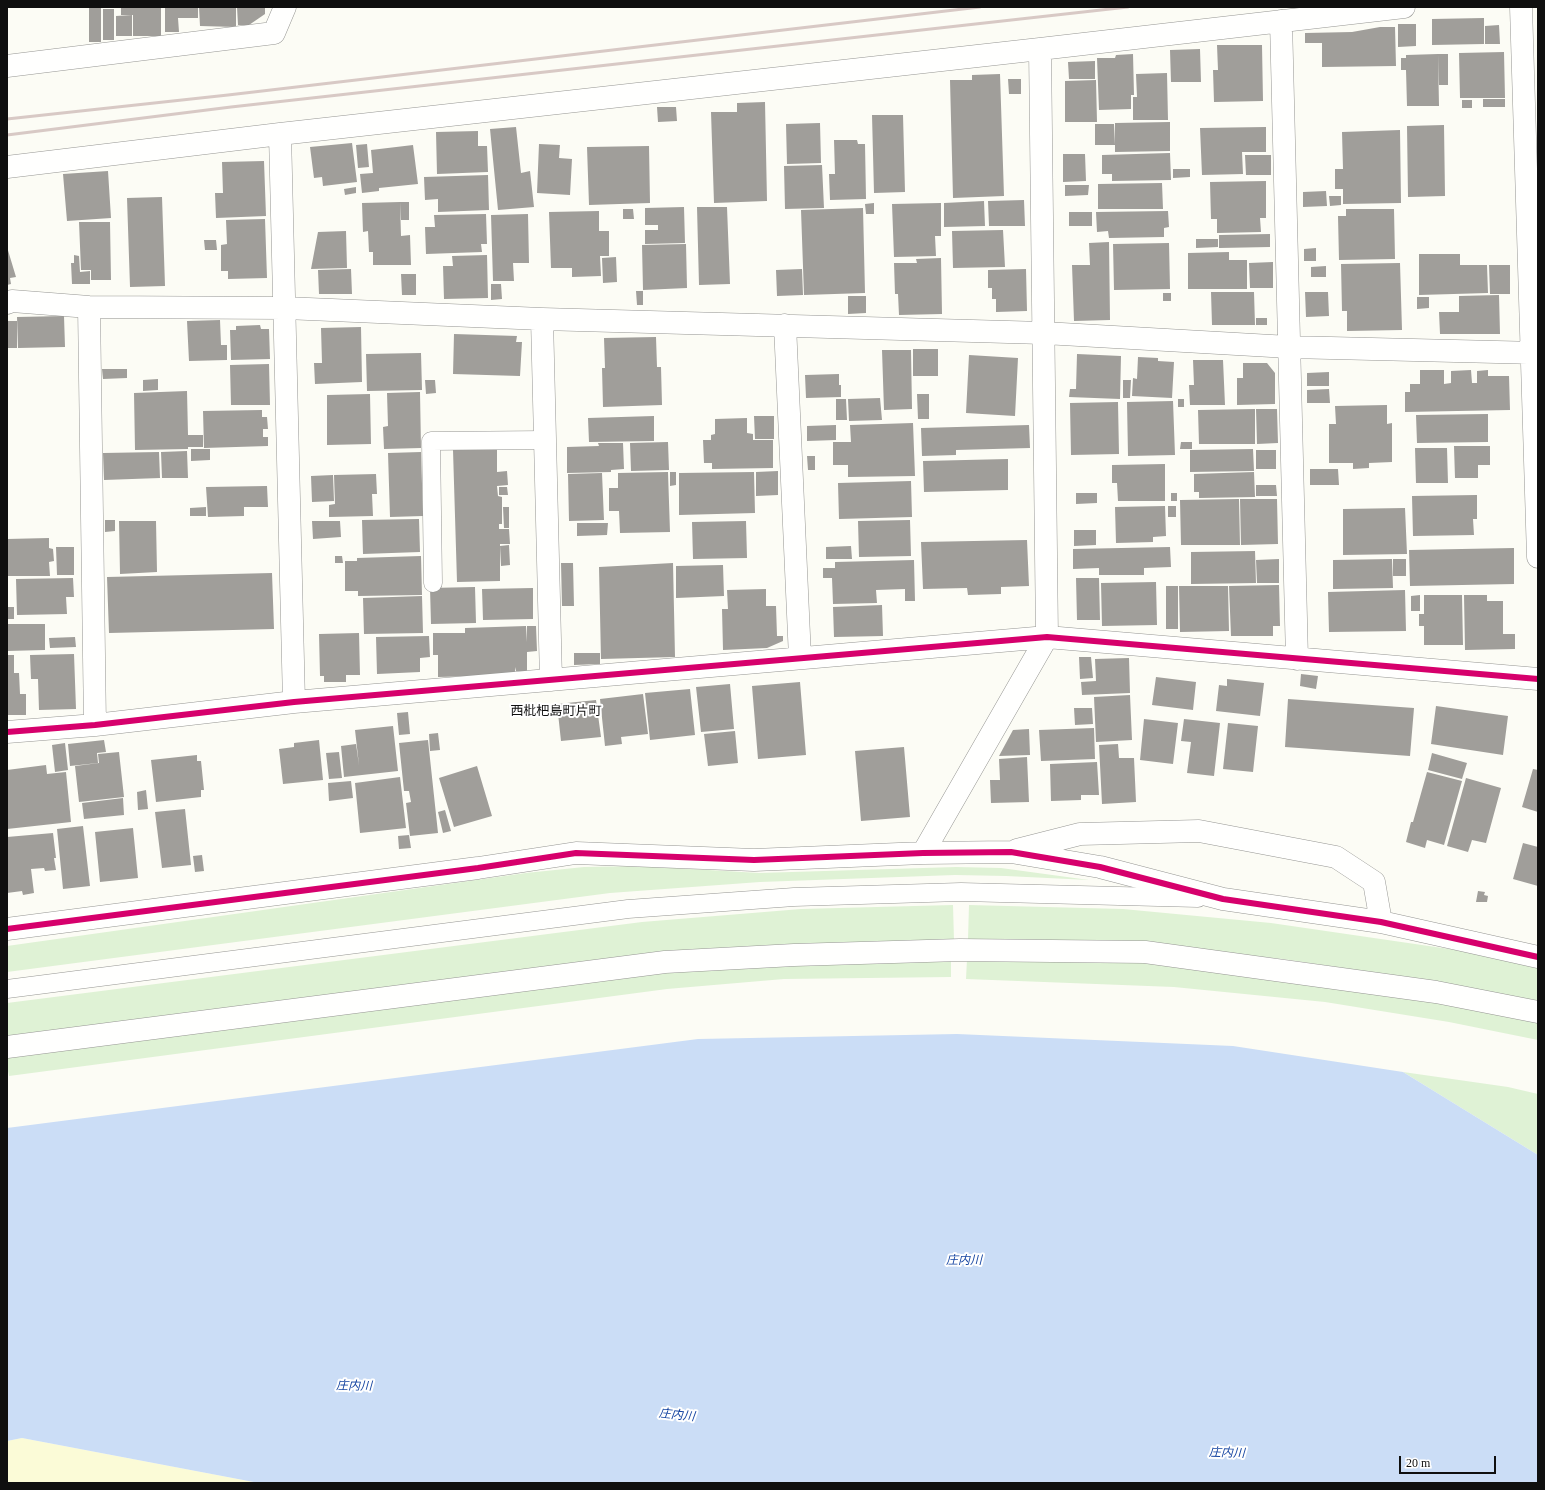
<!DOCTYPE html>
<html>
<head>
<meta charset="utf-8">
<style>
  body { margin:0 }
  #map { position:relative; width:1545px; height:1490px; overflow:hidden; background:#fcfcf5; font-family:Georgia,serif }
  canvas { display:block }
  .frame { position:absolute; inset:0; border:8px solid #0f0f0f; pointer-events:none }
  .scale { position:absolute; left:1399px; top:1456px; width:97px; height:18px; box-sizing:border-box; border:2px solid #0f0f0f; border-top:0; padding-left:5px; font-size:12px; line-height:14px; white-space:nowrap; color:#0f0f0f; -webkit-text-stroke:3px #fff; paint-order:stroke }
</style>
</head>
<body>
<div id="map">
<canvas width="1545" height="1490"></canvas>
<div class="frame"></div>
<div class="scale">20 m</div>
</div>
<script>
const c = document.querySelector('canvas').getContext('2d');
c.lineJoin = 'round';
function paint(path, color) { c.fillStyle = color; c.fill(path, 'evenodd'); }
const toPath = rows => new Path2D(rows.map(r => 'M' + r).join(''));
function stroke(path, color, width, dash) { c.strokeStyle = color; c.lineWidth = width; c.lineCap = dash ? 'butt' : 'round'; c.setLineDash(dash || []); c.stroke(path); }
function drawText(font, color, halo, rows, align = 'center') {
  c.font = font + ' Georgia,"Noto Sans JP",serif'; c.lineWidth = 4; c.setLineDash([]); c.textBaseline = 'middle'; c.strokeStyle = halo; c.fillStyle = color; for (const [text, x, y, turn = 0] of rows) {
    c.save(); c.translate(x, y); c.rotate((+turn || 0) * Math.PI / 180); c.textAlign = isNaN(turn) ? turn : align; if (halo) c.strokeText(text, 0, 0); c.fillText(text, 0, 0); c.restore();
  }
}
paint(toPath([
  [642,866,759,873,956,867,1001,868,1089,880,1006,876,955,875,760,882,610,893,7,972,7,946,526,873,584,867],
  [953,905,954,940,7,1038,7,1003,642,922,801,909],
  [969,905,1123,909,1271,923,1463,951,1538,968,1538,1002,1448,984,1283,959,1137,945,968,939],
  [951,959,951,977,784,979,667,989,9,1076,7,1066,7,1058,673,971],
  [967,959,1157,963,1443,1002,1538,1022,1538,1040,1449,1022,1325,1002,1174,987,966,979],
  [1403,1072,1508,1087,1538,1094,1538,1155]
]), '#dff2d5');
paint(toPath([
  [22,1438,259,1483,7,1483,7,1441]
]), '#fbfbd7');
paint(toPath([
  [957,1034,1233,1046,1403,1072,1538,1155,1538,1483,259,1483,22,1438,7,1441,7,1128,698,1039]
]), '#cbddf6');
paint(toPath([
  [89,7,101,7,101,42,89,42],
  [121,7,161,7,161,36,133,36,133,15,121,15],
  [165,7,198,7,198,18,178,18,179,32,165,32],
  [199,7,236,7,236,27,200,26],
  [237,7,265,7,265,14,249,25,238,25],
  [103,9,114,9,114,40,103,40],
  [132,15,132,36,116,36,116,16],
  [1484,18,1484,44,1432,45,1432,19],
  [1398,24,1416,24,1416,46,1398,47],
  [1499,25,1500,44,1485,44,1485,26],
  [1380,27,1395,27,1396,66,1322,67,1322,43,1305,43,1305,33,1352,32],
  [1217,45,1262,45,1263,101,1214,102,1213,70,1218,70],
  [1200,49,1201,82,1171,82,1170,50],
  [1504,52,1505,98,1460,98,1459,53],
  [1133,54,1134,95,1131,95,1131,109,1099,110,1097,58,1115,58,1116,55],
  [1438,54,1448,54,1448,85,1439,85],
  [1438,54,1439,106,1407,106,1406,70,1401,70,1401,58,1406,58,1406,55],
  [1095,61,1095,79,1069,79,1068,62],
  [1167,73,1168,120,1133,120,1133,97,1137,97,1136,74],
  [1000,74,1004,196,953,198,950,80,972,80,972,75],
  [1008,79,1021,79,1021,94,1009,94],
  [1096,80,1097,122,1065,122,1065,81],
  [1483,99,1505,99,1505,107,1483,107],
  [1462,100,1472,100,1472,108,1462,108],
  [765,102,767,201,714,203,711,112,737,112,737,103],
  [657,107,676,107,677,121,658,122],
  [872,115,903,115,905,192,874,193],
  [1170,122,1170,151,1115,152,1115,123],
  [820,123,821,163,787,164,786,124],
  [1095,124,1114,124,1115,145,1095,145],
  [1444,125,1445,196,1408,197,1407,126],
  [516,127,521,173,530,171,534,207,498,210,490,129],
  [1266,127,1266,152,1242,152,1243,174,1202,175,1200,128],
  [1400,130,1401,203,1343,204,1343,189,1335,189,1335,169,1343,169,1342,132],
  [478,131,478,146,487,146,488,172,437,174,436,132],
  [834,140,857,140,858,144,865,144,866,199,830,200,829,174,835,174],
  [352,143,357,182,323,186,322,177,314,178,310,147],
  [367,144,369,167,358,168,356,145],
  [539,144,560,145,559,158,572,159,570,195,537,193],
  [413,145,418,184,379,188,379,191,362,193,360,174,373,173,371,150],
  [649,146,650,203,589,205,587,147],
  [1170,153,1171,180,1112,181,1112,174,1102,174,1102,155],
  [1063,154,1085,154,1086,181,1063,182],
  [1245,155,1271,155,1271,175,1246,175],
  [264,161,266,216,216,218,215,193,223,193,222,162],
  [822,165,824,208,785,209,784,166],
  [1173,169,1190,169,1190,177,1173,178],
  [108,171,111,218,67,221,63,174],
  [488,175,489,210,438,212,438,199,425,200,424,177],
  [1266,181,1266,218,1260,218,1261,232,1217,233,1217,219,1211,219,1210,182],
  [1162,183,1163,209,1098,209,1098,184],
  [1065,185,1089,185,1088,195,1065,196],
  [356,187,356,193,345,195,344,189],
  [1326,191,1327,206,1303,207,1303,192],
  [1329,196,1341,196,1341,205,1330,206],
  [162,197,165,286,130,287,127,198],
  [1024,200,1025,226,989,226,988,201],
  [984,201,985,226,944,227,944,203],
  [400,202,409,202,409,220,401,220],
  [400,202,401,236,410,235,411,265,373,265,373,252,369,252,368,231,363,232,362,203],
  [874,203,874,214,866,214,865,204],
  [941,203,941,236,935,236,936,256,894,257,892,204],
  [684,207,685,243,645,244,645,230,658,230,658,225,645,225,645,208],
  [697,207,727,207,730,284,699,285],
  [863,208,865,293,804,295,801,210],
  [623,209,633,209,634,219,623,219],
  [1346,209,1394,209,1395,259,1339,260,1338,216,1346,216],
  [599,211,599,231,609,231,609,256,600,256,601,276,572,277,572,268,551,268,549,212],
  [1168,211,1169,227,1164,228,1164,237,1109,238,1108,231,1097,232,1096,212],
  [1069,212,1092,212,1092,226,1069,226],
  [486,214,487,244,481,244,482,252,426,254,425,227,435,227,434,215],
  [528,214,529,263,513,263,514,281,493,281,491,215],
  [265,219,267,278,228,279,228,271,221,271,221,245,227,244,226,220],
  [79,222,110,222,111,280,91,280,91,270,81,270],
  [1003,230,1005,267,953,268,952,231],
  [346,231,347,268,311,269,318,232],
  [1270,234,1270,247,1219,248,1219,235],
  [1196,239,1218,239,1218,247,1196,248],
  [204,240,216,240,217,250,205,250],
  [1109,242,1110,320,1074,321,1072,265,1090,265,1089,243],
  [1169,243,1170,289,1114,290,1113,244],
  [686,244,687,288,643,290,642,245],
  [7,247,16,277,10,278,11,284,7,285],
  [1316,248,1316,261,1304,261,1304,249],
  [1229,252,1229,260,1247,260,1247,289,1188,289,1188,253],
  [1419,254,1460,254,1460,265,1487,265,1488,293,1419,295],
  [74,255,79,256,80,272,90,271,90,284,72,284,71,263,74,263],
  [487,255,488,298,444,299,443,266,453,266,452,256],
  [616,257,617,282,603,283,602,258],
  [941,258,942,314,899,315,898,294,895,294,894,263,917,263,916,259],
  [1273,262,1273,288,1250,288,1249,263],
  [1400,263,1402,330,1347,331,1347,311,1342,311,1341,264],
  [1489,265,1510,265,1510,294,1490,294],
  [1326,266,1326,277,1311,277,1311,267],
  [351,269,352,294,319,294,318,270],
  [802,269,803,295,777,296,776,270],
  [1026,269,1027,311,996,312,996,299,992,299,992,288,988,288,988,270],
  [401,274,416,274,416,295,402,295],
  [491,284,501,284,502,299,491,300],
  [636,291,643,291,643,305,637,305],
  [1211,292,1254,292,1255,325,1212,325],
  [1305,292,1328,292,1329,316,1306,317],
  [1163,293,1171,293,1171,301,1163,301],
  [1499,295,1500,334,1440,334,1439,312,1459,312,1459,296],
  [848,296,866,296,866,313,848,314],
  [1417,297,1429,297,1429,308,1417,309],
  [64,316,65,347,18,348,17,317],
  [1256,318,1267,318,1267,325,1256,325],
  [220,320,221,345,227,345,227,360,189,361,187,321],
  [7,321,17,321,17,348,7,348],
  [260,325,261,329,269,329,270,359,231,360,230,330,236,330,236,326],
  [361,327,362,382,315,384,314,363,322,363,321,328],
  [454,334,517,336,516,342,522,342,520,376,453,374],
  [656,337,657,367,661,367,662,405,603,407,602,368,605,368,604,338],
  [913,349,938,349,938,376,913,376],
  [882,350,911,350,912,409,884,410],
  [421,353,422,390,367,391,366,354],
  [1077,354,1121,356,1120,399,1069,397,1070,389,1076,389],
  [969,355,1018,358,1015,416,966,413],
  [1138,357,1158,358,1158,361,1174,362,1172,398,1132,396,1133,378,1137,379],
  [1193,360,1223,360,1225,405,1190,405,1189,385,1194,385],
  [1243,363,1267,363,1275,373,1275,404,1237,405,1237,378,1243,378],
  [269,364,270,405,231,405,230,365],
  [102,369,127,369,127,378,103,379],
  [1420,370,1444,370,1444,384,1451,383,1451,371,1471,370,1472,383,1477,383,1477,371,1488,370,1488,376,1509,376,1510,410,1405,412,1405,392,1410,392,1410,384,1420,384],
  [1329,372,1329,386,1307,386,1307,373],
  [839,374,839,385,841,385,841,397,806,398,805,375],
  [158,379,158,390,143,391,143,380],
  [425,380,435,380,436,393,426,394],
  [1123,380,1131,380,1130,398,1123,398],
  [1329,389,1330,403,1307,403,1307,390],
  [187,391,188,435,203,435,203,447,188,447,188,449,135,450,134,393],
  [420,392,421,448,384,449,383,427,388,426,387,393],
  [370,394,371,444,327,445,327,395],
  [917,394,929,394,929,419,918,419],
  [880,398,882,420,849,421,848,399],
  [836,399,846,399,847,420,836,420],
  [1178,399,1184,399,1184,407,1178,407],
  [1173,401,1175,455,1128,456,1127,402],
  [1118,402,1119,454,1071,455,1070,403],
  [1387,405,1387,424,1392,423,1392,462,1369,463,1369,468,1353,469,1353,463,1329,463,1329,424,1336,424,1335,406],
  [1255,409,1255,444,1199,444,1198,410],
  [1256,409,1277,409,1278,443,1257,444],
  [262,410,262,417,267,417,268,429,263,429,263,437,268,437,268,446,204,448,203,411],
  [1488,414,1488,442,1417,443,1416,415],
  [654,416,654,441,589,442,588,418],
  [754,416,774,416,774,439,755,439],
  [747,418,747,433,753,434,753,440,773,440,773,468,712,469,712,463,704,463,703,440,711,440,711,435,715,434,715,419],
  [913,423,915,476,848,477,848,465,833,465,833,442,851,442,850,425],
  [836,425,836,440,807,441,807,426],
  [1029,425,1030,448,956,450,956,455,922,456,921,428],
  [668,442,669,470,631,471,630,443],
  [1181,442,1192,442,1192,449,1180,449],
  [598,443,623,443,624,469,611,470,611,472,567,473,567,447,599,446],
  [1454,446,1490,446,1490,465,1478,465,1478,478,1455,478],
  [1415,448,1447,448,1448,483,1416,483],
  [191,449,210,449,210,460,191,461],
  [497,449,497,472,507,471,508,485,497,486,498,496,502,497,502,524,499,524,499,529,509,529,510,544,500,544,500,542,500,581,457,582,453,450],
  [1253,449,1254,471,1190,472,1190,450],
  [1256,450,1276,450,1276,469,1256,469],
  [187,451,188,478,162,478,161,452],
  [159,452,160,478,104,480,103,453],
  [421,452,423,516,390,517,388,453],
  [807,456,815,456,815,470,808,470],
  [1008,459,1008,490,924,492,923,461],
  [1165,464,1165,501,1118,501,1117,483,1112,483,1112,465],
  [1310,469,1338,469,1339,485,1310,485],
  [778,471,778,495,756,496,756,472],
  [668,472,670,532,620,533,619,511,609,511,609,488,618,488,618,473],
  [670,472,676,472,676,485,670,486],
  [754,472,755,513,679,515,679,473],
  [1254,472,1255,497,1199,498,1199,492,1194,492,1194,474],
  [602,473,604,520,569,521,568,474],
  [376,474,377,494,372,494,373,516,329,517,329,505,335,504,334,475],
  [333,475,334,501,312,502,311,476],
  [911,481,912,517,839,519,838,483],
  [1256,485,1276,485,1277,496,1256,496],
  [267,486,268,507,244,507,244,516,208,517,206,487],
  [499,487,507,487,508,495,499,495],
  [1076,493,1097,493,1097,503,1076,504],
  [1171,493,1177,493,1177,501,1171,501],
  [1477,495,1477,519,1473,519,1474,535,1413,536,1412,496],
  [1239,499,1240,545,1181,545,1180,500],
  [1240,499,1277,499,1278,544,1241,545],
  [1165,506,1166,536,1153,537,1153,542,1116,543,1115,507],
  [1168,506,1176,506,1176,517,1168,517],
  [206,507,206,516,190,516,190,508],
  [503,507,509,507,509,528,504,528],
  [1405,508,1407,554,1343,555,1343,509],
  [419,519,420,552,363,554,362,520],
  [105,520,115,520,115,531,105,532],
  [910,520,911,556,859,557,858,521],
  [119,521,156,521,157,572,120,574],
  [312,521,340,521,341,537,313,539],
  [746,521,747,558,693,559,692,522],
  [577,523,608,523,607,535,577,536],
  [1074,530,1096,530,1096,545,1074,546],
  [49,538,49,548,53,549,54,561,49,562,50,576,7,576,7,539],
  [1027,540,1029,586,1001,587,1001,594,968,595,967,588,923,589,921,542],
  [509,545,510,565,501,566,500,546],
  [851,546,852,559,826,559,826,547],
  [56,547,74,547,74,575,57,575],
  [1170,547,1171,567,1144,568,1144,575,1099,575,1099,568,1073,569,1073,549],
  [1514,548,1514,584,1410,586,1409,550],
  [1255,551,1256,583,1191,584,1191,552],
  [335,556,342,556,343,563,335,563],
  [421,556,422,595,358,596,358,591,345,591,345,561,357,561,357,558],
  [1279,559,1279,583,1257,583,1256,560],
  [1392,559,1393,588,1333,589,1333,560],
  [1393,559,1406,559,1406,576,1393,576],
  [914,560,915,601,905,601,905,589,876,590,877,603,833,604,832,578,823,578,823,568,835,568,835,562],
  [561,563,573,563,574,606,562,606],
  [673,563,675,657,601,659,599,567],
  [723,565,724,596,676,598,676,566],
  [272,573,274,629,109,633,107,577],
  [73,578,74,597,66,597,67,614,17,615,16,579],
  [1076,578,1099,578,1100,620,1077,620],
  [1156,582,1157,625,1102,626,1101,583],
  [1279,585,1280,626,1273,626,1273,636,1231,636,1229,586],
  [1166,586,1178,586,1178,629,1166,629],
  [1179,586,1228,586,1229,631,1180,632],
  [475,587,476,623,431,624,430,588],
  [533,588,533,619,483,620,482,589],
  [766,589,766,606,776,606,777,636,783,636,783,641,767,648,723,650,722,609,728,609,727,590],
  [1405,590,1406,631,1329,632,1328,592],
  [1420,595,1420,611,1411,611,1411,596],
  [1424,595,1462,595,1463,645,1424,645,1424,626,1419,626,1419,614,1424,614],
  [1464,595,1487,595,1487,601,1503,601,1503,634,1515,634,1515,649,1465,650],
  [422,596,423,633,364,634,363,598],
  [882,605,883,636,834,637,833,607],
  [7,607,14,607,14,619,7,619],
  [7,624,45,624,45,650,7,651],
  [526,626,527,642,527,626,536,626,537,651,527,652,527,671,516,671,515,667,515,675,438,677,438,655,433,655,433,633,465,633,465,628],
  [359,633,360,675,346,675,346,682,324,682,324,676,320,676,319,634],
  [429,636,430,657,420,658,420,672,377,674,376,637],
  [75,637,76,647,50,648,49,638],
  [574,653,600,653,600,664,574,665],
  [74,654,76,709,39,710,38,679,31,679,30,655],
  [7,655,14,655,14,673,19,673,20,694,26,694,26,715,7,715],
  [1079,657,1091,657,1093,678,1080,679],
  [1129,658,1130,693,1082,695,1081,682,1096,681,1095,659],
  [1301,674,1318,676,1316,689,1300,686],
  [1156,677,1196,682,1193,710,1152,705],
  [1227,679,1264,683,1260,716,1216,711,1219,685,1227,686],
  [800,682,806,755,758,759,752,686],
  [730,684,734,729,701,732,696,687],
  [690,689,695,735,650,740,645,693],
  [643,694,648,734,621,737,622,744,605,746,600,699],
  [1130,695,1132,740,1096,742,1094,697],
  [1288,699,1414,708,1410,756,1285,747],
  [596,700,601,737,561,741,557,704],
  [1436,706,1508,716,1503,755,1431,744],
  [1074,708,1092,708,1093,724,1075,725],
  [408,712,410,734,399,735,397,713],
  [1144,719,1178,723,1173,764,1140,760],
  [1184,719,1220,723,1214,776,1187,773,1191,742,1181,741],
  [1228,723,1258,726,1253,772,1223,769],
  [393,726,398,771,344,777,341,746,356,744,359,765,355,730],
  [1094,728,1095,759,1041,761,1039,730],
  [1029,729,1030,755,999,756,1013,730],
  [735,731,738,763,708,766,704,734],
  [438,733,440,750,430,751,429,734],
  [104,740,106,752,97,753,98,763,70,766,68,744],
  [319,740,323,780,283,784,279,749,294,747,294,743],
  [428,740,438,833,410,836,406,803,411,802,409,791,404,791,399,743],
  [65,743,68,770,55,772,52,745],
  [1118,744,1119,758,1134,758,1136,802,1102,804,1099,745],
  [904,747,910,817,861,821,855,751],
  [119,752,124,797,79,802,75,766,99,763,98,754],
  [339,752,342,778,329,779,326,753],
  [1432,753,1467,763,1462,779,1428,770],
  [197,755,197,761,201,761,204,790,201,790,201,797,156,802,151,760],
  [1027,757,1029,802,991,803,990,780,1000,780,999,759],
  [1097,762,1099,795,1081,795,1081,800,1051,801,1050,764],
  [46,765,47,774,66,772,71,822,7,829,7,770],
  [477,766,492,816,454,827,439,778],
  [1533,769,1538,770,1538,812,1522,807],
  [1427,772,1462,781,1444,845,1427,840,1425,848,1406,842,1411,822,1413,822],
  [400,777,406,828,360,833,355,783],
  [1466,778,1501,788,1486,843,1472,840,1468,852,1447,846],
  [351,781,353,798,329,801,328,783],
  [146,790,148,809,138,810,137,792],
  [123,798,124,815,84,819,82,803],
  [185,809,191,865,162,868,155,812],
  [445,810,451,831,443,833,438,812],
  [83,826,90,886,63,889,57,829],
  [133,828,138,878,100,882,95,832],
  [53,833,56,858,54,858,56,870,45,871,44,868,31,869,34,893,23,895,22,891,7,893,7,837],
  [409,835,411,848,399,849,398,836],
  [1523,843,1538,847,1538,886,1513,879],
  [202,855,204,871,195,872,193,856],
  [1478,891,1485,892,1484,895,1488,896,1487,902,1476,902]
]), '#a09e9a');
const service = toPath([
  [433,583,431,441,545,440],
  [7,989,628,909,794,897,961,892,1198,898]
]);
const minor = toPath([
  [1521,7,1538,557],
  [1281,21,1297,659],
  [7,66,274,33,285,7],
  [280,134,294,702],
  [7,167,280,134,1040,49,1404,7],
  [7,303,12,301,89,307,285,308,542,319,1044,333,1289,347,1538,353],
  [89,307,95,725],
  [542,319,551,680],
  [785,325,800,658],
  [7,732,95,725,294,702,1047,637,1538,679],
  [1017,850,1080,834,1199,831,1336,857,1374,882,1381,922],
  [923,853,1047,637,1040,49],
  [7,929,478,868,576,853,754,860,923,853,1011,852,1100,867,1223,899,1381,922,1538,957],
  [7,1047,665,962,794,955,960,950,1145,952,1436,992,1538,1012]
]);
stroke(service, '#969693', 19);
stroke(minor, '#969693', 23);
stroke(service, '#fffffe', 18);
stroke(minor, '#fffffe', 22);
stroke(toPath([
  [7,119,228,95,980,7],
  [7,135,231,107,1128,7]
]), '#d8c9c5', 3);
stroke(toPath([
  [7,732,95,725,294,702,1047,637,1538,679],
  [7,929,478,868,576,853,754,860,923,853,1011,852,1100,867,1223,899,1381,922,1538,957]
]), '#d6006c', 6);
drawText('italic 12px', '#1746a2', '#fff', [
  ["庄内川",964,1259],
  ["庄内川",354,1385,1],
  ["庄内川",677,1414,6],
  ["庄内川",1227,1452,2]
]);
drawText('13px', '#0f0f0f', '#fff', [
  ["西枇杷島町片町",556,710]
]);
</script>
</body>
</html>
